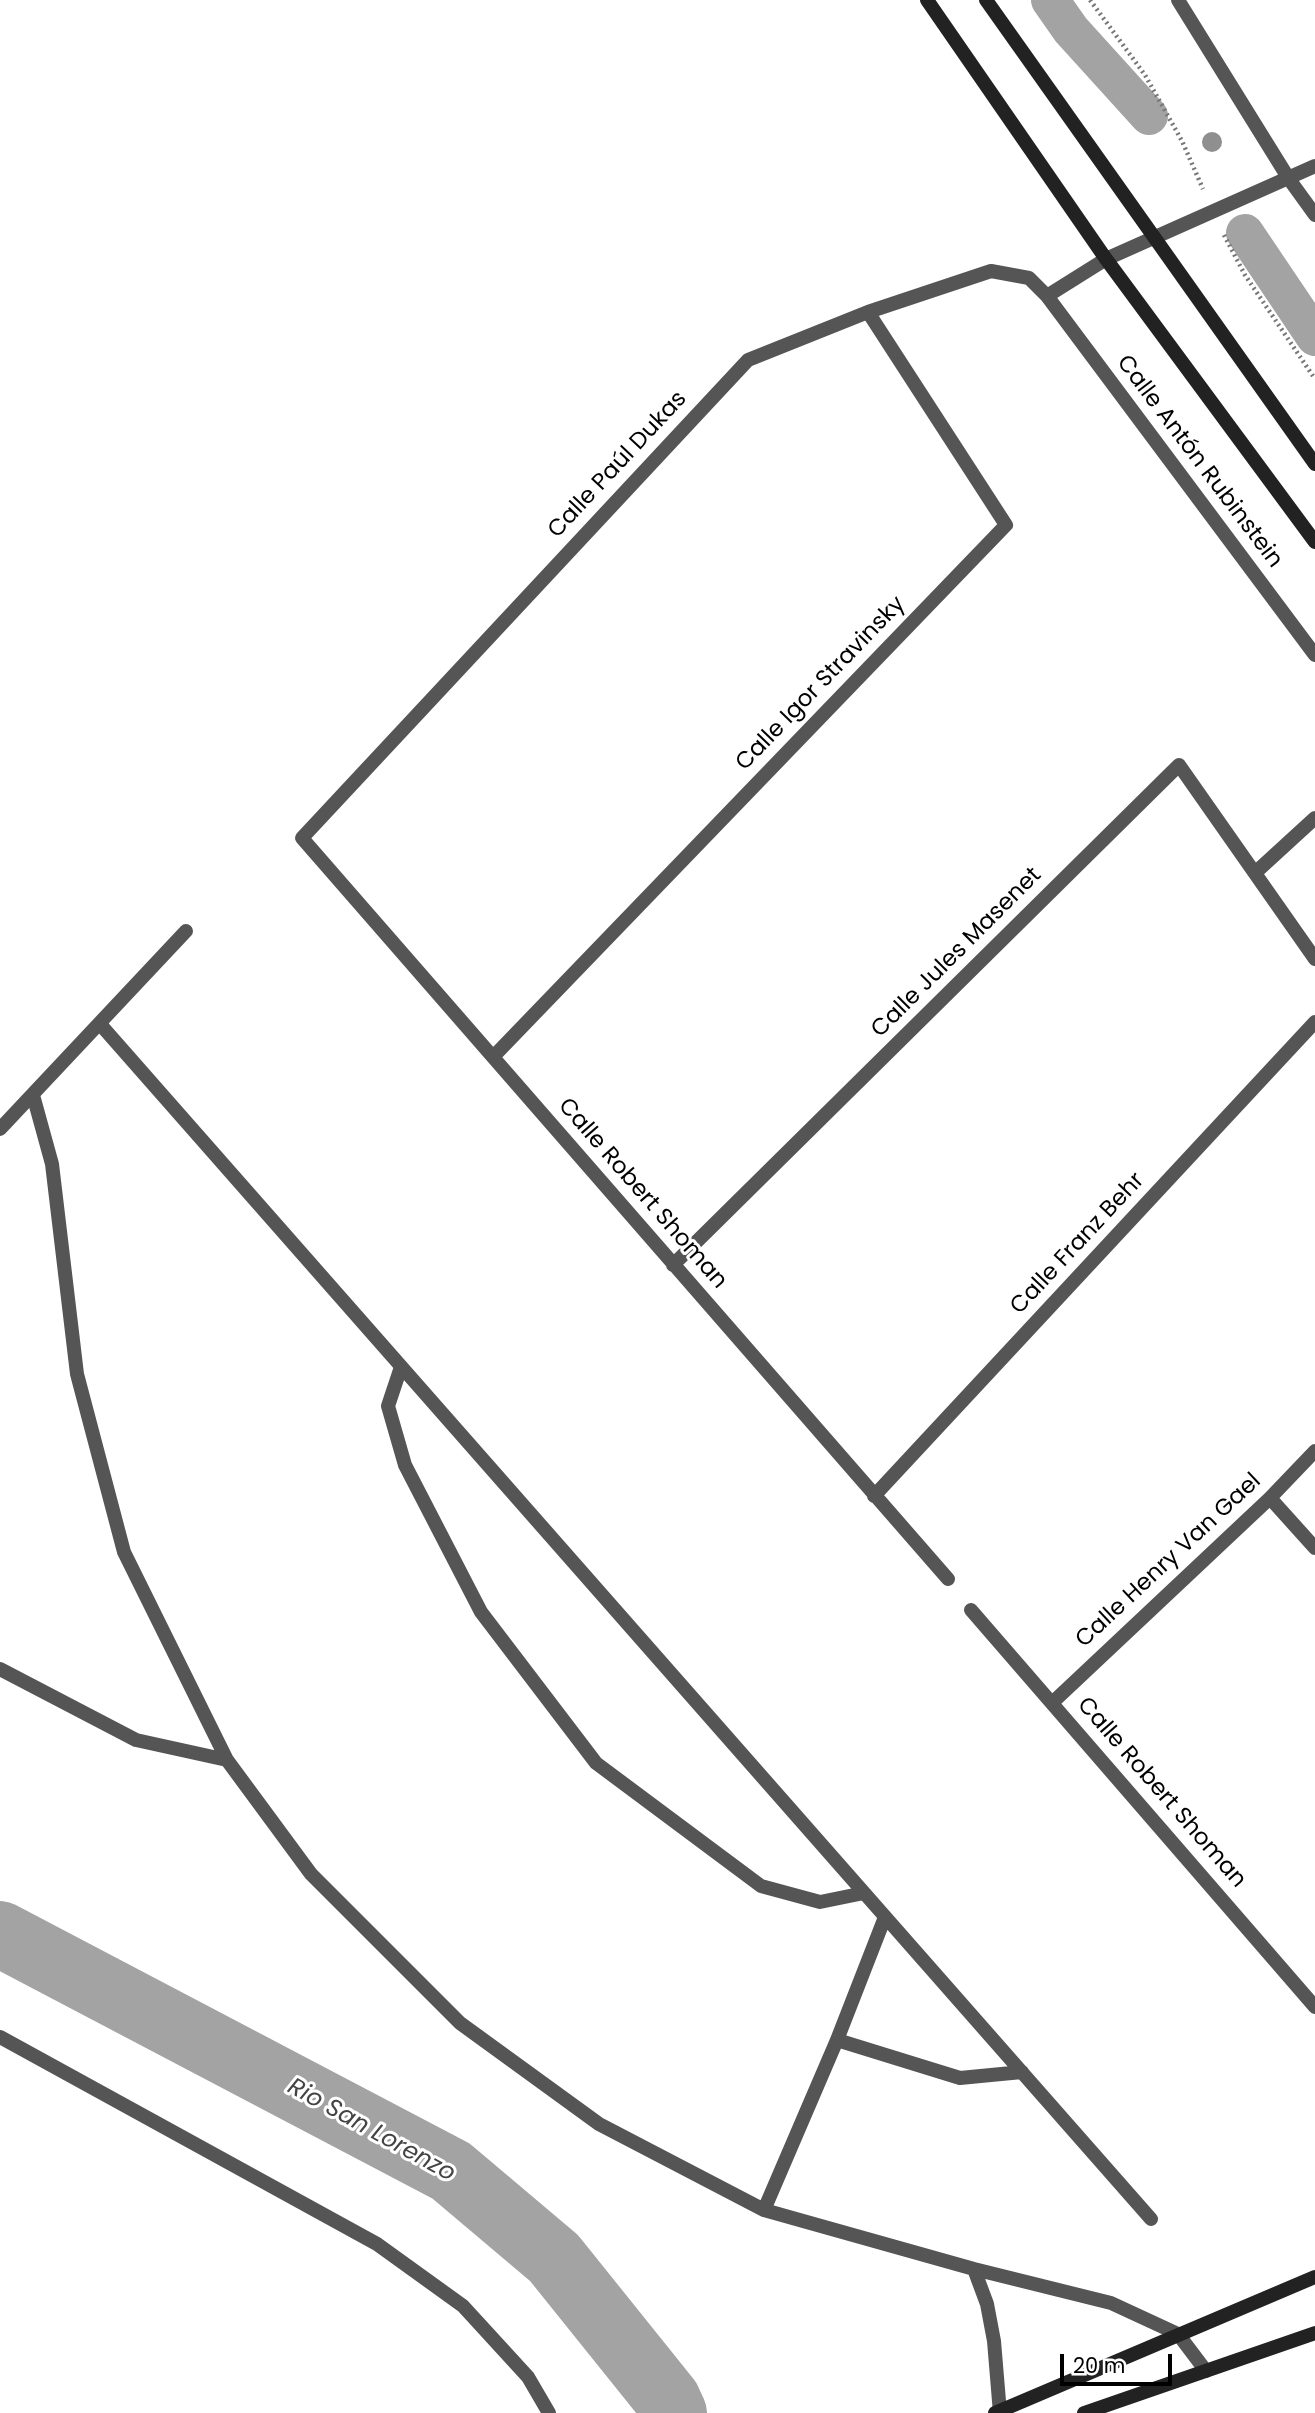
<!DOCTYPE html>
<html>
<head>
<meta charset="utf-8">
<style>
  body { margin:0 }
  #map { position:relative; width:1315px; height:2413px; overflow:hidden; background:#fff; font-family:Poppins,sans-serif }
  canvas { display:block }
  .scale { position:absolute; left:1060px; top:2354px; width:112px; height:32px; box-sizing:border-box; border:4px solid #000; border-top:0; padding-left:9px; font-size:21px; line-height:24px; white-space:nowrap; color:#000; -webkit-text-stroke:5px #fff; paint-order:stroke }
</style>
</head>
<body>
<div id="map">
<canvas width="1315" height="2413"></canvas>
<div class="scale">20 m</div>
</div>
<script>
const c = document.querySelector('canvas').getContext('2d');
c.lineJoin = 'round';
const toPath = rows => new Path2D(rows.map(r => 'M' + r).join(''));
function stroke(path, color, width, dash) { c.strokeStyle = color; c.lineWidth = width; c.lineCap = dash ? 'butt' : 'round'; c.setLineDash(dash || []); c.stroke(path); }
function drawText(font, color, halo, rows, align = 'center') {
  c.font = font + ' Poppins,sans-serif'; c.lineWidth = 6; c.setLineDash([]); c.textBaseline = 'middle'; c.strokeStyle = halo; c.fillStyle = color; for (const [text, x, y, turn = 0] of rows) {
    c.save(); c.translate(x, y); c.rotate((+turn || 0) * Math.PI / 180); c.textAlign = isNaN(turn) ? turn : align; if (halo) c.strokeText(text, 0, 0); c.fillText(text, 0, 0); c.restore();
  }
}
stroke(toPath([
  [1050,0,1071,30,1149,116],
  [1245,233,1315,337]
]), '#a3a3a3', 38);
stroke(toPath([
  [0,1934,451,2171,554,2258,668,2400,674,2413]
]), '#a3a3a3', 66);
stroke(toPath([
  [1090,0,1145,75,1182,141,1203,189],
  [1224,235,1245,275,1315,379]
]), '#777', 4.5, [2, 3.5]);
stroke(toPath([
  [1178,0,1289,179,1315,215],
  [1047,296,1106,259,1315,166],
  [1256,872,1315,818],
  [100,1024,1151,2219],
  [493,1057,1006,525,868,312],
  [33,1095,52,1164,77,1374,124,1552,227,1760,311,1874,460,2023,599,2124,764,2210,974,2269,1111,2303,1178,2334,1206,2371],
  [0,1129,186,931],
  [673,1265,1179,765,1315,959],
  [401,1367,388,1406,405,1465,481,1612,596,1763,761,1886,820,1902,864,1893],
  [874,1496,1315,1022],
  [1270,1498,1315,1548],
  [948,1579,302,838,748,360,868,312,991,271,1029,278,1047,296,1315,655],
  [971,1610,1315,2007],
  [0,1669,136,1740,227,1760],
  [1052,1703,1270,1498,1315,1451],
  [0,2037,377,2244,463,2306,528,2377,549,2413],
  [837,2040,960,2078,1022,2072],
  [764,2210,837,2040,885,1917],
  [974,2269,987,2304,994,2341,1000,2413]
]), '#555', 14);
stroke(toPath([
  [927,0,1106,259,1315,542],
  [986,0,1315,464],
  [995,2413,1315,2277],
  [1084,2413,1315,2333]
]), '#222', 14);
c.fillStyle = '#8f8f8f';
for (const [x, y] of [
  [1212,142]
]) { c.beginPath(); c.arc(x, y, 10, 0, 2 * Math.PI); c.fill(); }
drawText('23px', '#000', '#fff', [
  ["Calle Antón Rubinstein",1199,462,53],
  ["Calle Paúl Dukas",618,465,-47],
  ["Calle Igor Stravinsky",821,684,-46],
  ["Calle Jules Masenet",957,953,-45],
  ["Calle Robert Shoman",642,1194,49],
  ["Calle Franz Behr",1078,1244,-47],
  ["Calle Henry Van Gael",1169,1561,-43],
  ["Calle Robert Shoman",1161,1793,49]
]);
drawText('italic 24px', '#444', '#fff', [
  ["Rio San Lorenzo",371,2131,29]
]);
</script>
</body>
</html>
